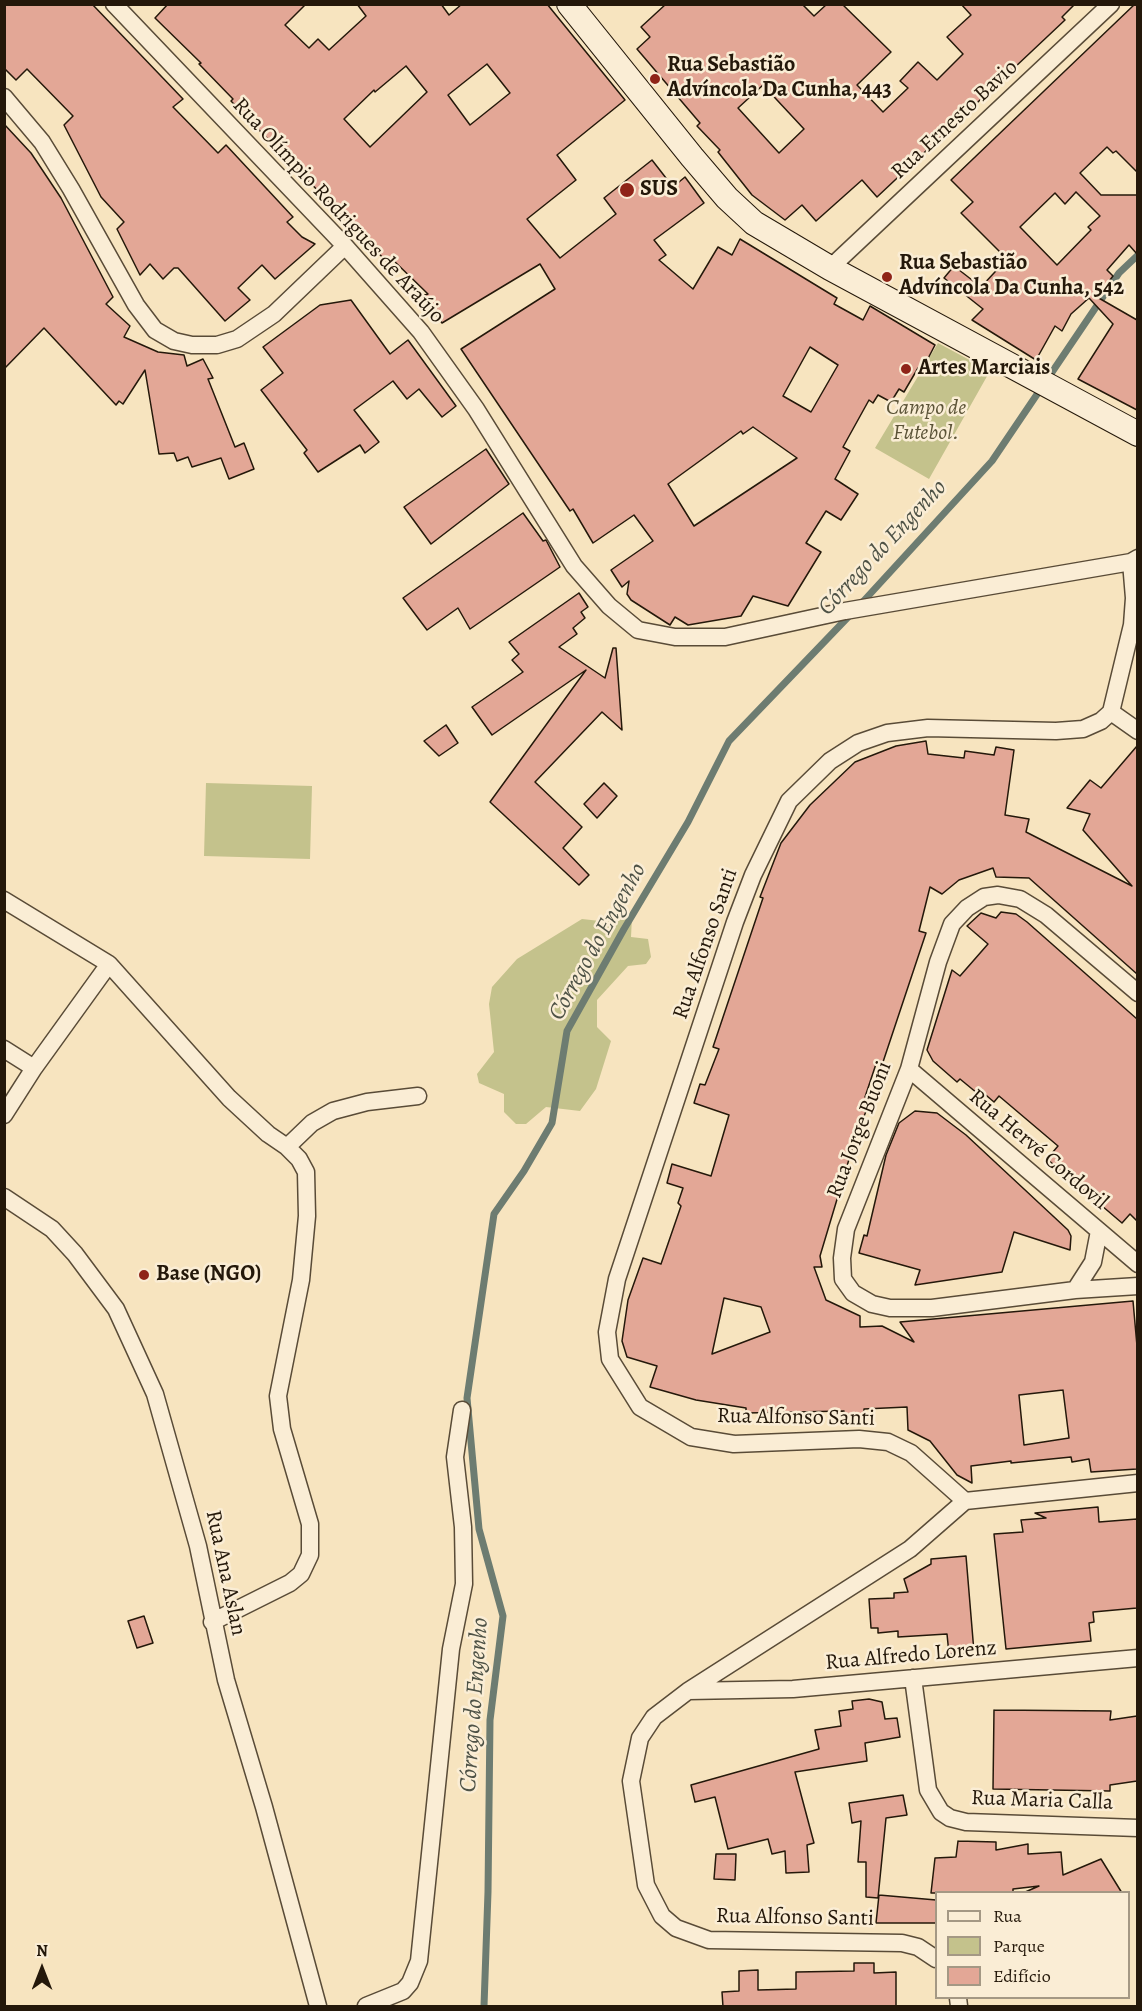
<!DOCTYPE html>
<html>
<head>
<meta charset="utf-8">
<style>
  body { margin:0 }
  #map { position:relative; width:1142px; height:2011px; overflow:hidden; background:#f7e4bf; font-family:Alegreya,serif }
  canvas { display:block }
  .frame { position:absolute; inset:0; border:6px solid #24180a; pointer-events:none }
  .legend { position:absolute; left:935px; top:1891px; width:195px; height:108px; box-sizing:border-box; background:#faedd5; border:2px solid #a49884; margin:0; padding:8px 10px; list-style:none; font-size:18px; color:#24180a }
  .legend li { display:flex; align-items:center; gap:12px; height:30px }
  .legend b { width:30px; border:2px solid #a49884 }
  .north { position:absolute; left:12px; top:1939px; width:60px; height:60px; -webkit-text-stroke:4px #faedd5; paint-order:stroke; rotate:0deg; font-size:16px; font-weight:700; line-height:24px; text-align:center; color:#24180a }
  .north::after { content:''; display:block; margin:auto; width:21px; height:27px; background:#24180a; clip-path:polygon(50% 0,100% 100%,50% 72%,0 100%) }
</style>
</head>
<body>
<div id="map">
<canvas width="1142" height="2011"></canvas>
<div class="frame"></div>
<ul class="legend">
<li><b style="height:8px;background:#faedd5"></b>Rua</li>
<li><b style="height:16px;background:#c4c28c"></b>Parque</li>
<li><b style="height:16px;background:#e3a796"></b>Edifício</li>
</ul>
<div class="north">N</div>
</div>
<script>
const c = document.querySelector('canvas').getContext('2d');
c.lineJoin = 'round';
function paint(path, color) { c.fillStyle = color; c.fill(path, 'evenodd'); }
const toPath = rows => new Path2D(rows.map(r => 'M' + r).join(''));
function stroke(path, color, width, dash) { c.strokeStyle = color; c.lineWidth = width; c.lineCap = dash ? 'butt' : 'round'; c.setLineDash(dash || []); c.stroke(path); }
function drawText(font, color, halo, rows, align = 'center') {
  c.font = font + ' Alegreya,serif'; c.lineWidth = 5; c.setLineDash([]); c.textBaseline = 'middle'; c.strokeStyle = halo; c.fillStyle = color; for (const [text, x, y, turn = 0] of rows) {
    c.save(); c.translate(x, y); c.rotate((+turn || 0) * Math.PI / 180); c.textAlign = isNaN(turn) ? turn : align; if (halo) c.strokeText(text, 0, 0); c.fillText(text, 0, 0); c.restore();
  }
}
paint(toPath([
  [938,343,990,371,929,479,875,448],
  [206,783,312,786,310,859,204,856],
  [620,916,632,917,631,937,648,939,651,957,646,964,628,966,597,1000,597,1027,611,1041,596,1089,580,1111,546,1107,526,1124,516,1124,504,1112,504,1094,479,1083,477,1074,494,1052,489,1004,492,987,517,959,582,919,600,921]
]), '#c4c28c');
stroke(toPath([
  [859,606,992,461,1119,273,1138,255],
  [484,2006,488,1892,490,1720,503,1616,479,1529,467,1398,494,1214,524,1171,552,1123,567,1031,624,929,688,822,729,741,851,614]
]), '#6d7c71', 7);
const building = toPath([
  [4,4,92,4,183,99,173,107,218,153,226,145,293,217,287,222,302,237,315,244,275,279,262,265,238,288,250,300,225,321,178,268,174,268,163,279,150,264,140,275,117,229,124,222,101,197,64,125,73,116,27,69,16,80,4,68,4,4],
  [168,4,306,4,285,25,309,48,318,39,329,50,366,16,357,4,441,4,449,15,462,4,547,4,625,100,557,155,576,180,527,219,560,258,616,214,604,198,652,160,673,187,685,177,704,203,654,240,666,255,659,260,693,289,718,247,732,255,740,239,837,298,834,304,863,320,870,306,935,345,922,370,918,368,904,392,899,389,891,402,878,395,873,403,869,400,843,447,850,451,835,479,858,494,841,520,826,511,806,543,821,552,788,606,753,596,741,616,688,625,675,617,670,625,631,600,627,594,629,581,622,587,611,570,653,541,634,515,593,543,573,509,570,511,461,349,555,289,540,264,442,323,422,296,428,294,392,259,388,263,231,101,233,99,199,64,201,63,155,18,168,4],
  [487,64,510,93,470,125,448,95,487,64],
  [406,66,427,92,370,147,344,119,374,90,375,92,406,66],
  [810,347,838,365,811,412,783,396,810,347],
  [753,427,797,458,694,526,668,484,741,431,743,434,753,427],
  [666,4,802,4,814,16,827,4,842,4,891,52,857,85,883,112,908,88,900,81,918,62,937,80,963,54,947,37,971,15,961,4,1075,4,1062,17,1065,20,877,197,862,180,816,221,802,205,785,220,752,195,718,152,720,150,697,126,700,123,637,49,650,37,641,27,666,4],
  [763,85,804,129,779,153,738,108,763,85],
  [1135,4,1137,4,1137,172,1116,151,1113,153,1107,147,1080,173,1101,195,1137,195,1137,254,1129,245,1107,270,1113,276,1097,297,1137,320,1137,410,1078,379,1113,324,1089,298,1071,314,1062,331,1055,326,1036,360,972,320,983,309,944,278,954,266,981,287,1007,259,961,213,973,202,951,180,1135,4],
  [1076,192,1100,216,1088,227,1091,230,1057,265,1020,227,1055,193,1065,204,1076,192],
  [4,124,31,153,61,198,113,297,106,304,130,326,124,337,158,352,184,355,187,366,203,359,213,378,208,379,235,447,244,443,254,469,229,479,221,458,192,467,188,457,177,461,174,453,159,454,145,370,123,404,119,401,116,405,44,328,4,369,4,124],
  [351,300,390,354,408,340,456,406,442,417,419,389,407,399,393,381,354,410,379,442,365,453,360,445,318,472,304,453,307,450,261,390,283,373,263,347,320,305,351,300],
  [486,449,509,484,431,544,404,507,486,449],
  [523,513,543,541,546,540,560,567,470,629,458,608,427,630,403,598,523,513],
  [579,593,588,607,581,612,585,618,573,628,577,634,559,647,605,678,613,648,616,648,622,730,602,712,535,782,582,827,563,848,589,875,579,885,490,802,586,670,492,735,472,707,523,672,512,660,519,654,509,642,579,593],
  [446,725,458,743,439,756,424,741,446,725],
  [926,741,928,754,964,758,965,751,994,755,996,747,1014,750,1005,815,1029,819,1026,832,1132,886,1083,830,1090,814,1067,808,1090,780,1101,788,1137,746,1137,974,1029,878,996,877,993,868,959,880,942,894,930,887,919,931,926,933,883,1062,877,1061,865,1097,871,1099,856,1136,820,1256,822,1267,814,1267,826,1300,860,1316,860,1327,882,1326,914,1342,900,1322,1133,1301,1137,1346,1137,1469,1091,1472,1089,1459,1072,1462,1071,1457,1011,1463,1011,1461,971,1466,972,1483,957,1475,930,1441,908,1430,907,1407,864,1409,864,1415,844,1414,844,1411,746,1413,746,1408,696,1400,650,1387,657,1366,627,1357,622,1341,628,1300,643,1258,661,1264,681,1206,678,1203,683,1188,667,1183,672,1164,711,1176,729,1115,694,1103,700,1084,705,1085,719,1049,713,1047,763,898,760,897,781,843,810,805,855,762,896,746,926,741],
  [724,1298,761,1307,770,1332,712,1354,724,1298],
  [1063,1390,1069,1438,1024,1445,1019,1395,1063,1390],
  [604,783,617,796,597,818,584,804,604,783],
  [1001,912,1016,914,1027,922,1137,1019,1137,1221,1130,1214,1122,1223,1047,1159,1058,1146,999,1096,994,1102,980,1090,977,1093,960,1079,957,1082,933,1061,927,1050,952,970,960,976,988,944,967,926,981,913,996,918,1001,912],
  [915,1111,937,1113,966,1135,1068,1230,1071,1236,1070,1250,1014,1232,1002,1272,915,1285,920,1270,859,1253,864,1235,867,1236,886,1155,899,1123,915,1111],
  [1098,1507,1099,1522,1137,1519,1137,1608,1093,1612,1094,1622,1089,1623,1091,1641,1006,1649,994,1534,1023,1532,1021,1520,1046,1518,1035,1513,1098,1507],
  [966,1556,974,1652,949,1654,947,1634,898,1637,898,1631,878,1633,878,1628,871,1628,869,1599,894,1598,894,1593,908,1592,904,1579,931,1564,931,1559,966,1556],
  [144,1616,153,1643,137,1648,128,1621,144,1616],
  [869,1699,882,1702,885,1719,897,1718,900,1737,865,1743,867,1761,795,1772,814,1843,807,1845,809,1872,786,1873,785,1851,772,1854,768,1839,728,1849,715,1797,695,1802,691,1785,819,1749,815,1730,841,1726,839,1711,853,1709,852,1701,869,1699],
  [994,1710,1111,1711,1110,1720,1137,1716,1137,1781,1110,1785,1110,1791,993,1789,994,1710],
  [903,1795,907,1815,886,1818,878,1898,866,1897,866,1862,858,1862,861,1821,852,1823,849,1803,903,1795],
  [958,1841,996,1842,996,1850,1028,1844,1028,1854,1061,1852,1063,1875,1101,1859,1122,1893,1023,1893,1039,1886,1013,1889,1013,1893,931,1893,935,1858,956,1857,958,1841],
  [716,1854,736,1854,735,1880,714,1879,716,1854],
  [879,1895,936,1900,936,1923,876,1923,879,1895],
  [854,1963,874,1963,874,1973,896,1972,896,2007,723,2007,722,1992,739,1991,739,1971,758,1970,758,1990,796,1989,796,1972,854,1971,854,1963]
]);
paint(building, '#e3a796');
stroke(building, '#24180a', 1.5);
const street = toPath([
  [114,4,345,246,421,332,476,409,574,566,609,606,638,630,675,637,725,637,845,611,1131,562,1138,558],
  [4,97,42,142,71,189,136,305,155,330,174,341,192,345,217,345,237,339,274,314,345,246],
  [830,268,1111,4],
  [1111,712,1138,731],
  [4,900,109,964,34,1068,4,1115],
  [109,964,229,1098,268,1134,287,1147,299,1159,306,1172,307,1216,301,1280,278,1396,282,1429,310,1524,310,1555,301,1574,290,1583,212,1622],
  [1138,993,1046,915,1020,899,998,895,984,897,967,908,952,924,938,962,909,1069,846,1229,842,1258,843,1279,853,1293,872,1304,890,1308,932,1308,1075,1290,1138,1286],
  [4,1049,34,1068],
  [909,1069,1138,1264],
  [287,1147,312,1123,333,1111,367,1102,418,1096],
  [4,1197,52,1229,75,1254,116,1309,155,1394,198,1546,226,1680,264,1807,318,2006],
  [1075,1290,1093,1262,1099,1231],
  [965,1501,1138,1483],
  [913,1678,928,1790,941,1812,950,1818,966,1822,1138,1828],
  [688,1691,793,1689,1138,1658],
  [936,1959,918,1947,902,1943,709,1940,676,1928,662,1916,646,1885,631,1781,640,1738,654,1717,688,1691,910,1549,965,1501,911,1453,888,1442,859,1439,734,1444,691,1437,640,1407,610,1359,607,1332,617,1279,735,922,753,875,789,801,830,761,858,743,887,733,928,728,1056,731,1083,729,1101,721,1111,712,1132,625,1134,598,1131,562],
  [958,1998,959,2006],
  [366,2006,403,1991,410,1983,419,1961,451,1649,464,1584,463,1527,455,1457,462,1410]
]);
const secondary = toPath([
  [569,4,692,157,727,198,754,223,830,268,1138,434]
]);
stroke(street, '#594b37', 19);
stroke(secondary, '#24180a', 26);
stroke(street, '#faedd5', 16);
stroke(secondary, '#faedd5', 24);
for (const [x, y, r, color] of [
  [655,79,6,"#8f2418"],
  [627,190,8,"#8f2418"],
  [887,277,6,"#8f2418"],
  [906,369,6,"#8f2418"],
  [144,1275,6,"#8f2418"]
]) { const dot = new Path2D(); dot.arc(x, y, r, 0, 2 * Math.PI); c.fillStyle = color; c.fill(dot); stroke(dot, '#faedd5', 2); }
drawText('bold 22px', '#24180a', '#faedd5', [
  ["Rua Sebastião",667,66],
  ["Advíncola Da Cunha, 443",667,91],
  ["SUS",640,190],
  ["Rua Sebastião",899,264],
  ["Advíncola Da Cunha, 542",899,289],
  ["Artes Marciais",918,369],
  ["Base (NGO)",156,1275]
], 'left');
drawText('22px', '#24180a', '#faedd5', [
  ["Rua Ernesto Bavio",955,120,-43],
  ["Rua Olímpio Rodrigues de Araújo",338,211,47],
  ["Rua Alfonso Santi",706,944,-71],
  ["Rua Jorge Buoni",860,1130,-69],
  ["Rua Hervé Cordovil",1038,1150,40],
  ["Rua Alfonso Santi",796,1418,1],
  ["Rua Ana Aslan",225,1573,78],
  ["Rua Alfredo Lorenz",911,1656,-5],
  ["Rua Maria Calla",1042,1801,2],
  ["Rua Alfonso Santi",795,1918,1]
]);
drawText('italic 22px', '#5c5438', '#faedd5', [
  ["Campo de",926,409],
  ["Futebol.",926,434]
]);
drawText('italic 24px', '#4e5246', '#faedd5', [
  ["Córrego do Engenho",883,548,-47],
  ["Córrego do Engenho",598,942,-61],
  ["Córrego do Engenho",475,1705,-86]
]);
</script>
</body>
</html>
